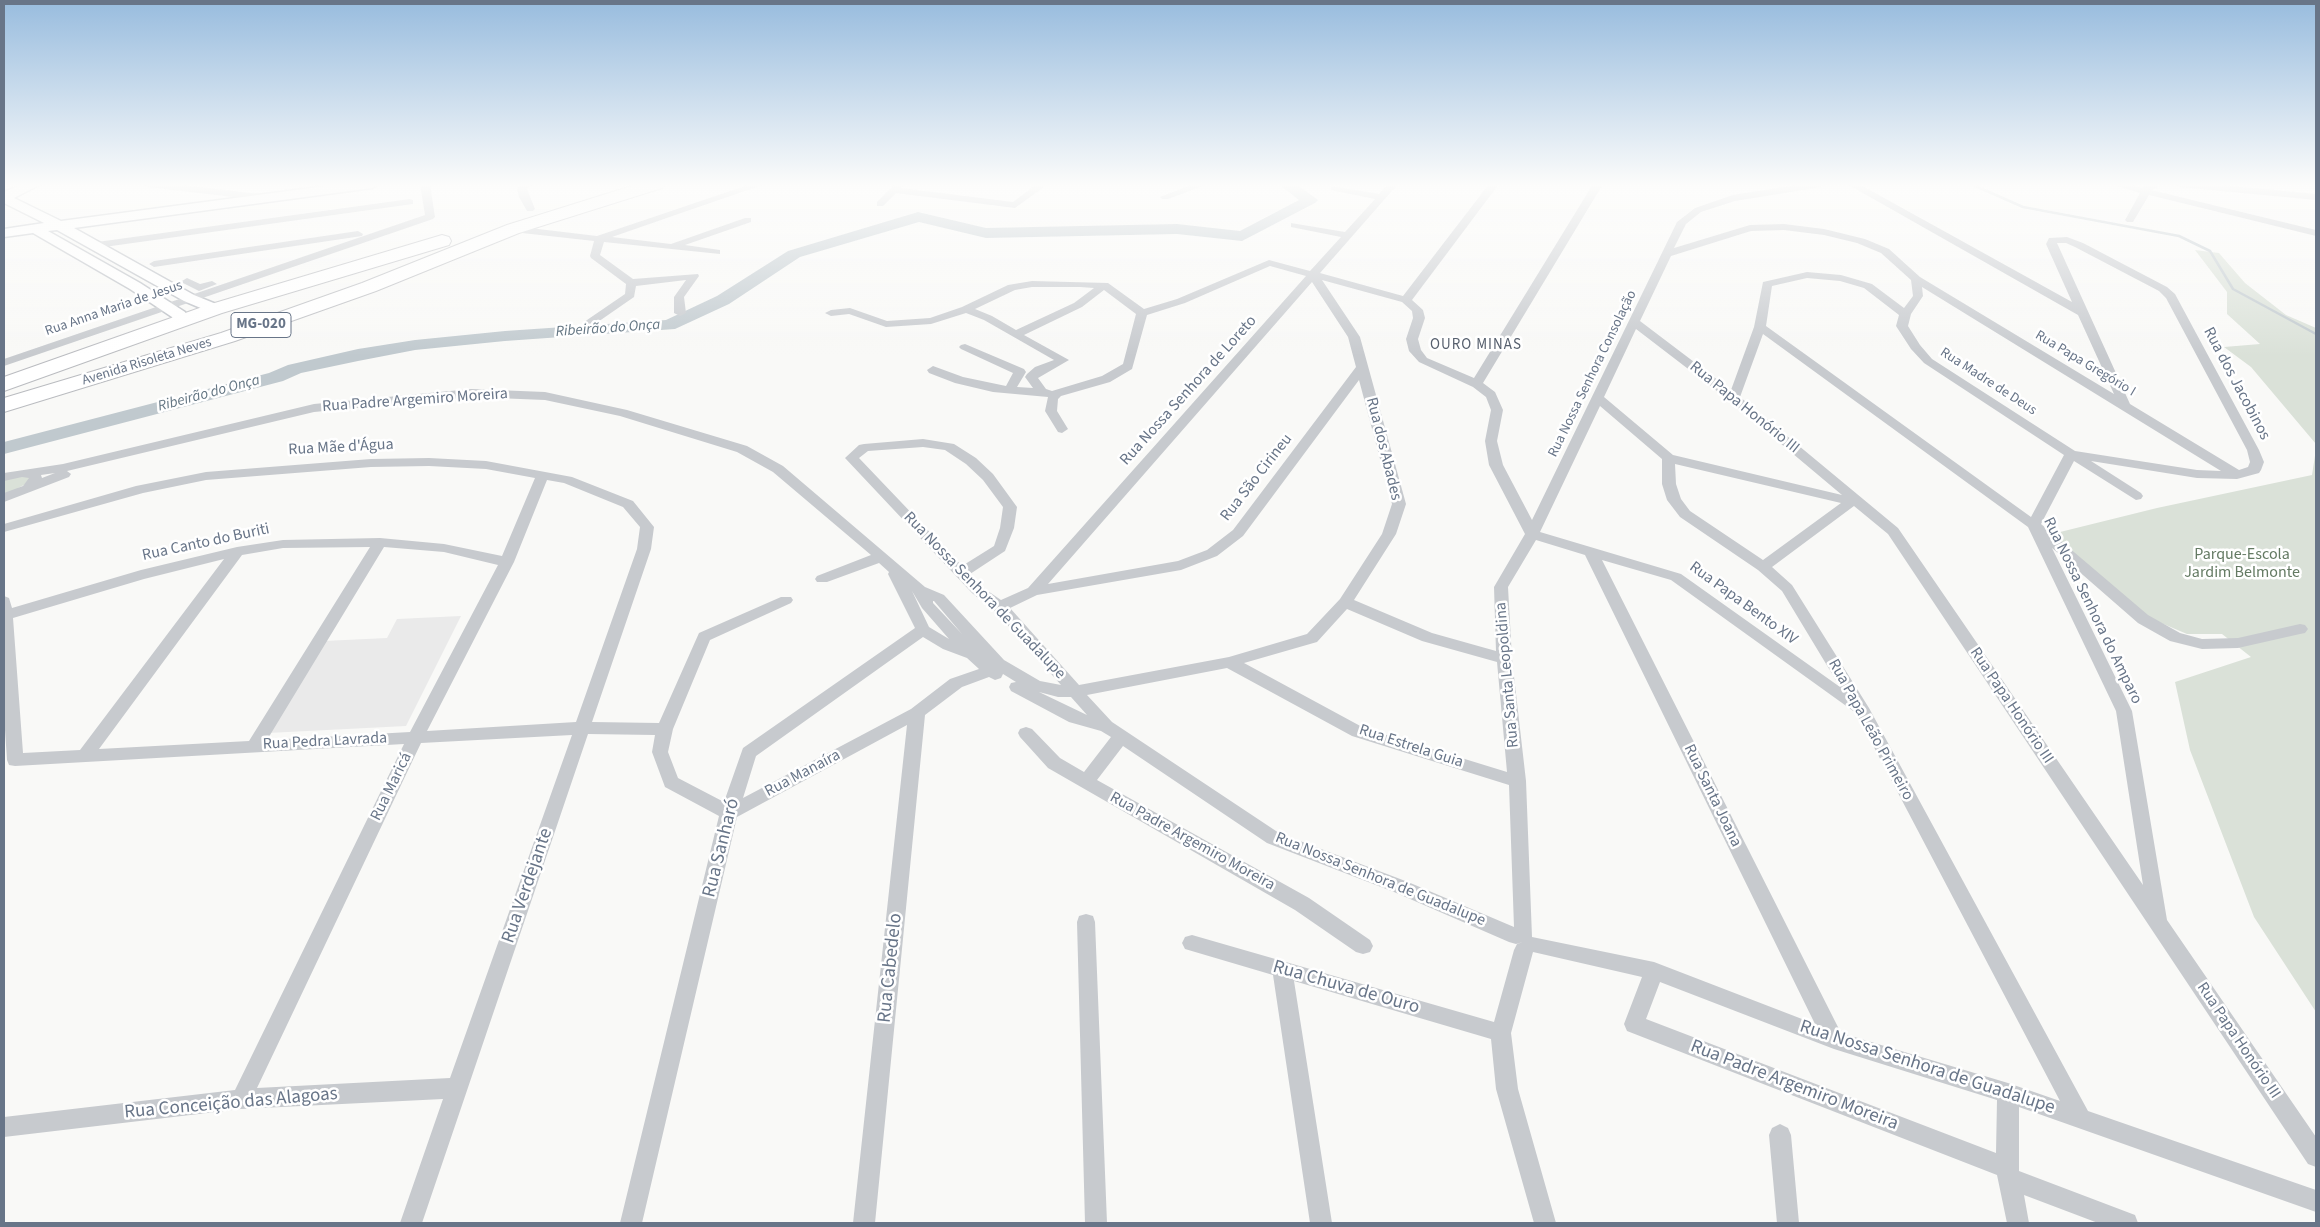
<!DOCTYPE html>
<html>
<head>
<meta charset="utf-8">
<style>
  body { margin:0 }
  #map { position:relative; width:2320px; height:1227px; overflow:hidden; background:#f9f9f7; font-family:"Source Sans 3",sans-serif }
  canvas { display:block }
  .frame { position:absolute; inset:0; border:5px solid #687588; pointer-events:none }
</style>
</head>
<body>
<div id="map">
<canvas width="2320" height="1227"></canvas>
<div class="frame"></div>
</div>
<script>
const c = document.querySelector('canvas').getContext('2d');
c.lineJoin = 'round';
function paint(path, color) { c.fillStyle = color; c.fill(path, 'evenodd'); }
const toPath = rows => new Path2D(rows.map(r => 'M' + r).join(''));
function stroke(path, color, width, dash) { c.strokeStyle = color; c.lineWidth = width; c.lineCap = dash ? 'butt' : 'round'; c.setLineDash(dash || []); c.stroke(path); }
function drawText(font, color, halo, rows, align = 'center') {
  c.font = font + ' "Source Sans 3",sans-serif'; c.lineWidth = 5; c.setLineDash([]); c.textBaseline = 'middle'; c.strokeStyle = halo; c.fillStyle = color; for (const [text, x, y, turn = 0] of rows) {
    c.save(); c.translate(x, y); c.rotate((+turn || 0) * Math.PI / 180); c.textAlign = isNaN(turn) ? turn : align; if (halo) c.strokeText(text, 0, 0); c.fillText(text, 0, 0); c.restore();
  }
}
paint(toPath([
  [461,616,406,726,268,733,324,641,387,638,397,619]
]), '#eaeaea');
paint(toPath([
  [2195,250,2219,253,2245,283,2286,315,2316,328,2316,444,2251,367,2224,347,2260,344,2227,314,2227,292],
  [2316,449,2316,1012,2254,917,2190,750,2175,682,2251,657,2222,634,2187,634,2147,617,2052,534,2157,508,2312,475],
  [28,475,31,481,4,496,4,479]
]), '#dae1d8');
stroke(toPath([
  [1971,184,2023,207,2179,236,2210,251,2233,289,2316,334]
]), '#c0c9ce', 2.5);
paint(toPath([
  [1279,184,1296,184,1318,200,1315,203,1242,241,1177,234,986,238,919,222,800,257,729,304,675,329,505,341,415,350,358,361,301,373,283,381,4,454,4,442,269,373,288,365,358,349,415,340,505,331,666,320,717,296,788,251,918,212,986,228,1177,224,1240,231,1299,200,1279,184]
]), '#c0c9ce');
const secondary = toPath([
  [23,184,41,184,14,198,61,221,341,184,379,184,372,188,74,228,194,295,221,306,223,309,221,312,215,314,184,301,57,230,48,231,140,283,185,312,189,320,187,323,181,325,175,323,172,317,130,289,33,233,4,237,4,229,44,223,4,203,4,192,23,184]
]);
const highway = toPath([
  [638,184,665,184,662,188,519,233,376,291,235,341,4,412,4,398,221,333,362,283,507,225,638,184],
  [442,235,449,237,451,241,449,245,222,313,4,391,4,377,208,305,442,235]
]);
stroke(secondary, '#b9bdc3', 3);
stroke(highway, '#babcc0', 2);
paint(toPath([
  [143,184,173,184,268,195,273,198,268,201,148,187,143,184],
  [420,184,430,184,435,217,433,219,4,366,4,359,425,215,420,184],
  [522,184,533,184,527,189,535,209,533,211,527,211,519,197,517,188,522,184],
  [751,184,765,184,612,237,671,244,745,218,751,218,751,222,685,245,720,250,720,254,604,242,600,255,633,279,698,274,699,276,684,297,686,313,680,316,674,313,674,297,686,280,636,286,634,297,595,324,587,324,585,322,587,320,625,294,626,284,591,258,590,256,594,241,513,232,508,229,513,226,597,236,751,184],
  [895,184,905,184,901,188,1013,202,1037,184,1048,184,1015,208,896,193,883,206,877,206,877,202,895,184],
  [1194,184,1208,184,1168,199,1162,199,1160,197,1194,184],
  [1388,184,1398,184,1320,273,1403,296,1489,184,1499,184,1412,300,1423,310,1425,318,1418,339,1421,350,1427,358,1474,378,1593,184,1603,184,1483,383,1495,392,1503,410,1497,441,1503,465,1532,520,1677,222,1695,208,1733,195,1803,184,1826,184,1821,187,1735,201,1701,212,1686,224,1674,248,1750,225,1784,224,1824,229,1865,239,1889,249,1920,277,2114,394,2078,315,1847,184,1859,184,2072,302,2046,244,2049,238,2067,237,2083,243,2167,287,2175,294,2259,450,2264,462,2261,470,2259,473,2237,479,2197,478,2091,461,2141,493,2143,496,2141,499,2136,500,2074,461,2041,524,2148,615,2180,633,2202,639,2238,638,2300,624,2305,625,2308,629,2305,633,2300,634,2238,648,2202,649,2170,641,2138,623,2052,548,2132,711,2167,920,2316,1137,2316,1167,2308,1164,1888,534,1854,506,1772,567,1792,585,1869,708,2088,1111,2316,1190,2316,1212,2019,1107,2019,1171,2135,1215,2138,1223,2098,1223,2024,1195,2029,1223,2007,1223,1997,1175,1627,1031,1624,1024,1642,977,1533,952,1511,1033,1518,1089,1556,1223,1534,1223,1496,1089,1491,1039,1294,981,1332,1223,1310,1223,1273,975,1185,949,1182,943,1185,937,1192,935,1494,1022,1514,950,1517,944,1523,942,1516,944,1509,942,1394,892,1267,843,1123,746,1097,780,1309,898,1370,940,1373,946,1370,952,1363,954,1356,952,1295,910,1048,768,1020,737,1018,733,1020,729,1026,727,1032,729,1060,758,1084,772,1111,737,1101,731,1069,722,1011,691,1009,687,1011,683,1016,682,1003,674,1001,678,995,680,989,677,962,687,925,715,875,1223,853,1223,907,725,737,817,642,1223,620,1223,719,816,665,787,652,752,655,735,588,734,422,1223,400,1223,443,1099,241,1109,4,1137,4,1117,235,1090,404,744,15,766,9,765,7,760,4,715,4,596,9,598,12,608,141,570,237,547,283,540,380,538,444,544,502,556,535,478,486,469,429,466,371,467,206,480,143,493,4,532,4,524,136,486,206,472,371,459,429,458,486,461,572,477,633,501,654,527,651,549,592,722,659,723,699,633,781,597,791,597,793,600,791,603,710,640,673,729,668,752,678,778,724,802,743,748,915,628,888,574,889,572,879,563,827,582,817,582,815,579,817,576,871,555,773,472,737,452,620,416,545,400,471,397,314,412,67,471,71,474,69,477,4,502,4,493,23,486,29,478,22,477,4,481,4,473,63,464,314,404,471,389,545,392,627,410,747,446,783,466,925,587,944,595,1004,660,1040,681,1061,685,995,611,972,593,845,458,859,445,864,444,923,439,954,444,976,458,993,474,1017,507,1014,528,1005,551,970,574,982,587,1001,600,1028,588,1306,276,1270,266,1185,303,1147,315,1132,369,1110,382,1061,396,1058,399,1057,411,1068,429,1062,433,1058,432,1045,411,1048,397,993,392,955,383,929,373,927,370,933,366,963,377,1006,386,1013,373,961,349,959,347,961,345,965,344,1024,369,1026,372,1017,387,1033,388,1025,377,1027,374,1035,367,1054,360,984,320,966,313,931,324,886,327,849,314,831,316,825,313,831,310,850,308,887,321,930,318,962,307,1008,285,1032,281,1108,283,1144,309,1177,299,1269,260,1310,271,1341,237,1291,227,1291,223,1345,232,1375,199,1331,190,1331,186,1379,194,1388,184],
  [1784,230,1824,235,1857,243,1881,253,1911,280,1913,296,1904,308,1872,284,1841,275,1807,272,1763,282,1754,327,1731,390,1640,321,1671,256,1751,231,1784,230],
  [2057,243,2066,243,2075,247,2159,291,2166,298,2247,450,2250,462,2248,467,2239,470,2130,404,2057,243],
  [1807,278,1840,281,1864,288,1899,315,1896,326,1911,349,1924,363,2064,455,2031,517,1766,326,1772,286,1807,278],
  [1322,280,1402,302,1412,311,1413,318,1406,339,1409,351,1419,362,1473,387,1486,397,1491,410,1485,441,1489,465,1525,534,1494,587,1496,651,1432,633,1354,600,1396,534,1406,504,1360,337,1322,280],
  [1312,282,1348,337,1356,367,1233,530,1207,550,1178,561,1048,584,1312,282],
  [1032,287,1080,287,1094,288,1074,303,1016,330,992,316,975,309,1015,290,1032,287],
  [1922,287,2221,471,2197,470,2075,451,1932,359,1920,345,1908,326,1911,314,1923,296,1922,287],
  [1104,290,1136,314,1123,364,1102,376,1052,391,1046,389,1038,378,1069,360,1024,335,1082,307,1104,290],
  [1636,329,1730,401,1842,495,1673,455,1604,397,1636,329],
  [1763,334,2028,527,2116,711,2143,885,1898,528,1740,397,1763,334],
  [1359,380,1392,504,1382,534,1340,599,1307,634,1229,657,1079,685,1010,608,1037,595,1181,570,1217,556,1243,536,1359,380],
  [1600,406,1662,459,1662,484,1667,500,1680,517,1758,570,1782,591,1840,687,1681,574,1540,532,1600,406],
  [923,447,945,450,966,464,983,480,1003,507,1000,528,994,546,962,566,859,458,868,451,923,447],
  [1675,464,1841,503,1763,560,1690,511,1681,499,1676,484,1675,464],
  [55,473,42,478,41,475,55,473],
  [547,480,564,483,623,507,640,527,637,549,576,722,427,731,514,562,547,480],
  [1536,540,1585,555,1815,1024,1654,962,1532,937,1526,781,1512,659,1508,587,1536,540],
  [370,547,249,741,99,749,242,555,283,548,370,547],
  [384,547,444,552,498,565,410,732,267,740,384,547],
  [224,559,80,750,23,753,13,618,144,579,224,559],
  [1602,560,1671,580,1856,713,2060,1101,2008,1083,1841,1033,1602,560],
  [912,591,922,608,949,639,929,627,912,591],
  [933,601,934,601,962,634,933,603,933,601],
  [1347,609,1422,641,1497,662,1507,772,1364,728,1244,663,1317,642,1347,609],
  [923,637,943,649,967,658,979,669,950,679,911,709,743,798,756,756,923,637],
  [1227,668,1352,736,1509,785,1514,927,1408,882,1279,833,1112,722,1087,695,1227,668],
  [1039,692,1058,697,1071,697,1087,715,1039,692],
  [572,735,450,1078,257,1088,421,743,572,735],
  [1660,982,1834,1049,1997,1100,1996,1153,1646,1019,1660,982],
  [2111,184,2128,184,2143,188,2145,185,2157,184,2157,188,2151,190,2316,230,2316,236,2149,195,2133,222,2127,222,2125,220,2140,193,2111,184],
  [2175,184,2210,184,2316,194,2316,200,2180,187,2175,184],
  [410,199,413,200,413,204,97,248,92,245,97,242,410,199],
  [358,231,363,234,362,236,154,267,149,264,154,261,358,231],
  [187,278,200,284,212,281,217,284,199,291,183,283,182,281,187,278],
  [1086,914,1093,916,1095,922,1107,1223,1085,1223,1077,922,1079,916,1086,914],
  [1780,1124,1788,1128,1791,1135,1799,1223,1777,1223,1769,1135,1772,1128,1780,1124]
]), '#c7cace');
paint(secondary, '#fff');
paint(highway, '#fff');
const sky = c.createLinearGradient(0, 0, 0, 356);
sky.addColorStop(0, '#98bcde');
sky.addColorStop(0.52, '#fcfcfb');
sky.addColorStop(1, '#fcfcfb00');
c.fillStyle = sky;
c.fillRect(0, 0, 2320, 356);
drawText('14px', '#687588', '#fff', [
  ["Rua Anna Maria de Jesus",114,309,-19],
  ["Avenida Risoleta Neves",147,362,-17],
  ["Rua Papa Gregório I",2085,364,31],
  ["Rua Nossa Senhora Consolação",1593,374,-64],
  ["Rua Madre de Deus",1988,382,33]
]);
for (const [x, y, w] of [
  [261,325,60]
]) { const box = new Path2D(); box.roundRect(x - w / 2, y - 12.5, w, 25, 4); c.fillStyle = '#fff'; c.fill(box); stroke(box, '#687588', 1); }
drawText('bold 15px', '#687588', null, [
  ["MG-020",261,325]
]);
drawText('italic 15px', '#647683', '#fff', [
  ["Ribeirão do Onça",608,329,-4],
  ["Ribeirão do Onça",209,394,-15]
]);
c.letterSpacing = '1px';
drawText('15px', '#565f6d', '#fff', [
  ["OURO MINAS",1476,346]
]);
c.letterSpacing = '0px';
drawText('16px', '#687588', '#fff', [
  ["Rua dos Jacobinos",2236,384,62],
  ["Rua Nossa Senhora de Loreto",1189,391,-48],
  ["Rua Padre Argemiro Moreira",415,401,-4],
  ["Rua Papa Honório III",1744,408,39],
  ["Rua Mãe d'Água",341,448,-3],
  ["Rua dos Abades",1383,449,76],
  ["Rua São Cirineu",1257,478,-52],
  ["Rua Canto do Buriti",206,543,-12],
  ["Rua Nossa Senhora de Guadalupe",984,596,46],
  ["Rua Papa Bento XIV",1743,604,36],
  ["Rua Nossa Senhora do Amparo",2092,611,64],
  ["Rua Santa Leopoldina",1508,675,-95],
  ["Rua Papa Honório III",2011,706,56],
  ["Rua Papa Leão Primeiro",1870,730,61],
  ["Rua Pedra Lavrada",325,742,-3],
  ["Rua Estrela Guia",1411,747,18],
  ["Rua Manaíra",803,774,-28],
  ["Rua Maricá",392,787,-64],
  ["Rua Santa Joana",1712,796,64],
  ["Rua Padre Argemiro Moreira",1192,842,29],
  ["Rua Nossa Senhora de Guadalupe",1380,880,22],
  ["Rua Papa Honório III",2238,1041,56]
]);
drawText('16px', '#647a63', '#fff', [
  ["Parque-Escola",2242,555],
  ["Jardim Belmonte",2242,573]
]);
drawText('19px', '#687588', '#fff', [
  ["Rua Sanharó",722,848,-76],
  ["Rua Verdejante",528,886,-71],
  ["Rua Cabedelo",891,968,-84],
  ["Rua Chuva de Ouro",1346,988,16],
  ["Rua Nossa Senhora de Guadalupe",1927,1068,18],
  ["Rua Padre Argemiro Moreira",1794,1086,21],
  ["Rua Conceição das Alagoas",231,1104,-5]
]);
</script>
</body>
</html>
